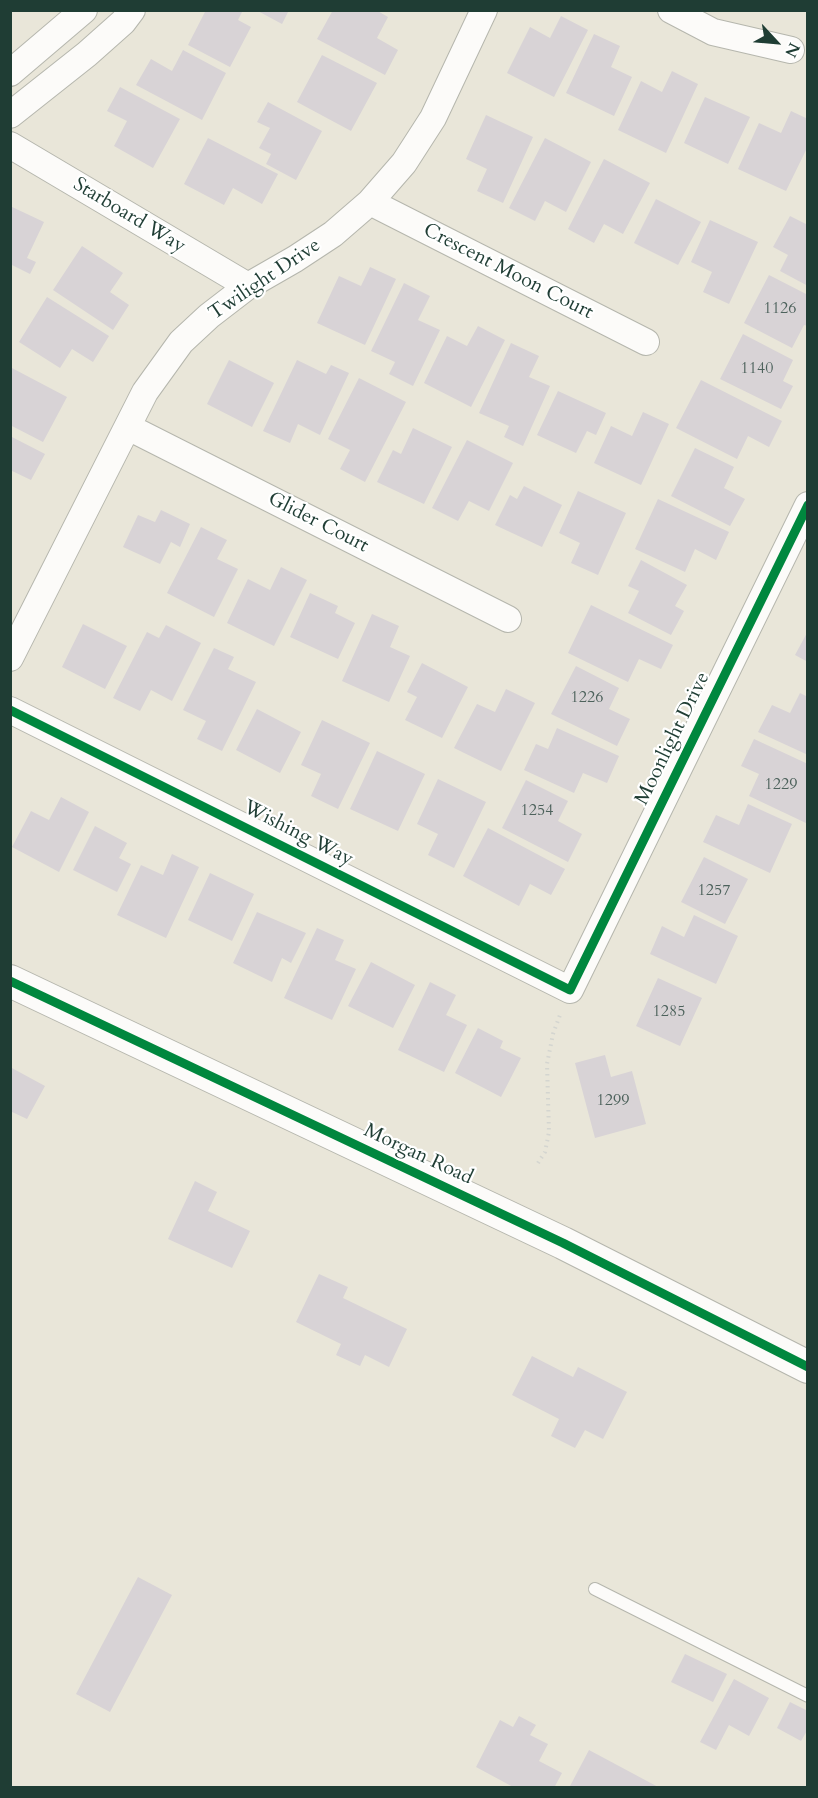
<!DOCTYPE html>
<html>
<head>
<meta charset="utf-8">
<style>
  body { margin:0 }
  #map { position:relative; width:818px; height:1798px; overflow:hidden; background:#e9e6d9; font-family:Cardo,serif }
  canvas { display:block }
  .frame { position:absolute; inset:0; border:12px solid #1f3d34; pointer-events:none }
  .north { position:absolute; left:746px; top:12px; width:60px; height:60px; -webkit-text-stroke:4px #fff; paint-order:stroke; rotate:116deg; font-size:16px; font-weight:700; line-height:24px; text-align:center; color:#1f3d34 }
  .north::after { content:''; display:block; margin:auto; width:21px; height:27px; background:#1f3d34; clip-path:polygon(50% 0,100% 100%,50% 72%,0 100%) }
</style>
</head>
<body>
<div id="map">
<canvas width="818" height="1798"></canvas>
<div class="frame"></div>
<div class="north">N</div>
</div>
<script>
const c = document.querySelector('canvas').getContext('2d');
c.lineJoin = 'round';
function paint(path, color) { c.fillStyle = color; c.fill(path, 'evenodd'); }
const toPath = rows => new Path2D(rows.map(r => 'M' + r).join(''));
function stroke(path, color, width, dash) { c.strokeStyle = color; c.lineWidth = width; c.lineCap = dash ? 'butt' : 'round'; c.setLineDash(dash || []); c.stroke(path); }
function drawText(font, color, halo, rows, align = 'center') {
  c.font = font + ' Cardo,serif'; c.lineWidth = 4.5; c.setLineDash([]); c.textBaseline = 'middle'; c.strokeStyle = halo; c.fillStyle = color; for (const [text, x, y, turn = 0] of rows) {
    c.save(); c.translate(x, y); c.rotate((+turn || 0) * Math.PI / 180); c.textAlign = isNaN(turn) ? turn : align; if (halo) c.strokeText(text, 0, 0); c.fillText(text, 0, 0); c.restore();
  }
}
paint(toPath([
  [206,10,240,10,242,12,238,20,251,27,230,67,188,45],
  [256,10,289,10,282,24],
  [333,10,376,10,388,17,377,38,398,50,385,75,317,39],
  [561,16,588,30,554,97,507,73,530,27,550,38],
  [594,34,620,46,611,67,632,77,614,116,566,93],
  [183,50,226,73,202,120,136,85,151,59,172,71],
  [322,55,377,83,351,131,297,102],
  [672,71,698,84,666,153,618,130,641,81,662,92],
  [120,87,180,119,153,168,114,146,127,121,107,111],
  [705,97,750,117,728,164,684,143],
  [268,102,322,131,296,180,266,164,271,154,259,148,270,128,257,122],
  [791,111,808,119,808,146,786,191,738,169,759,123,781,133],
  [486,115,533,137,503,203,477,191,487,169,466,159],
  [208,138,278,174,262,204,233,188,224,205,184,184],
  [545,138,591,162,566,212,545,201,535,221,509,208],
  [604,159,650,183,623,234,604,224,594,243,568,229],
  [656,199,701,222,678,265,634,243],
  [10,206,44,222,27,258,36,262,30,274,10,264],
  [790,216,808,225,808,286,780,271,788,255,773,247],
  [710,220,758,242,729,304,703,292,712,272,691,262],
  [82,246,123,273,110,292,129,305,113,330,53,290],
  [370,267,396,279,365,345,317,323,339,276,361,286],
  [769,275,808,295,808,326,804,325,792,348,744,323],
  [404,283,430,296,418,320,440,330,413,386,389,374,395,362,371,351],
  [47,297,109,336,93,362,72,349,60,368,19,342],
  [478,326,505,340,471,407,424,383,447,336,467,346],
  [743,334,793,360,783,381,793,386,781,409,720,379],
  [511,343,539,356,529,377,550,386,523,446,504,437,509,426,479,413],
  [229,360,274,383,252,427,207,404],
  [297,360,326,374,331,365,349,373,320,435,298,424,290,443,263,431],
  [10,367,67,397,43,442,10,425],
  [359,378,406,402,365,482,340,469,350,450,328,439],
  [701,380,782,421,769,447,748,436,737,459,676,428],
  [558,391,606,413,596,435,587,431,576,453,537,435],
  [643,412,669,424,641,485,594,463,611,426,632,436],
  [413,428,452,447,424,504,377,482,393,450,401,454],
  [10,436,45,454,31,480,10,470],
  [467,440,513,463,489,511,469,501,458,521,432,508],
  [695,448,734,467,724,488,745,499,730,526,671,496],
  [524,486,562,505,542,547,495,525,510,495,517,499],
  [578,491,626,513,598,575,571,563,580,543,559,533],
  [658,499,729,532,716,560,695,549,685,572,635,549],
  [161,510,190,524,180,547,171,542,160,564,123,547,138,515,155,522],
  [201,527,227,540,217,559,238,569,214,617,167,593],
  [641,560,687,585,675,606,684,611,671,635,628,613,639,591,628,586],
  [281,567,307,580,274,646,227,623,248,579,270,590],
  [310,593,338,606,335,613,355,623,338,659,290,637],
  [591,605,673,645,661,669,639,659,628,682,568,653],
  [372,614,399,626,390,647,410,656,389,702,342,681],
  [83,624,127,646,105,689,62,667],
  [166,625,201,643,172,701,151,690,140,711,113,698,147,632,159,638],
  [808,631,808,662,795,655],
  [214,648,234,657,228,669,256,682,222,751,197,739,206,721,183,710],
  [422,663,468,687,442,738,405,720,417,697,407,692],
  [576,666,619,688,609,709,630,719,617,746,551,714],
  [506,689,535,703,501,771,454,748,477,704,495,712],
  [800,693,808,697,808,755,758,732,772,705,790,713],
  [257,709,301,732,280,773,236,750],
  [322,720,370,743,338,809,311,796,321,774,301,765],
  [557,728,619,756,607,783,583,773,574,793,524,770,536,744,548,749],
  [754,739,808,764,808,824,749,796,759,774,741,766],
  [377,751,425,774,398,831,350,809],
  [438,779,486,802,454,868,428,855,438,834,417,824],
  [526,780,568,801,558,821,582,834,568,862,502,828],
  [61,797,89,812,59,872,12,847,31,811,49,820],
  [748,804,792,824,770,873,703,842,716,815,739,825],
  [95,826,127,843,119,858,131,864,117,892,73,870],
  [488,828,565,869,551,895,530,884,519,906,463,876],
  [172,854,199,867,166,938,117,915,141,865,163,875],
  [704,857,748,879,725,924,681,902],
  [210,873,254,894,232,941,188,920],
  [257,912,306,933,291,963,282,958,272,982,233,963],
  [694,915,738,936,716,984,650,954,662,926,684,937],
  [317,928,344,940,335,960,356,969,332,1020,284,998],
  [371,962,415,985,393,1028,348,1006],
  [658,978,702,998,680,1046,636,1026],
  [430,982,456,995,446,1015,467,1025,444,1072,398,1050],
  [478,1028,503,1041,500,1048,521,1058,501,1097,455,1073],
  [605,1055,611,1077,632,1071,646,1124,595,1138,575,1063],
  [10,1067,45,1086,27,1119,10,1111],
  [195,1181,217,1192,208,1211,250,1231,232,1268,168,1239],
  [319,1274,348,1287,343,1298,407,1329,389,1367,365,1355,360,1366,336,1355,341,1344,296,1322],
  [532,1356,573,1377,578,1367,627,1392,603,1439,585,1430,575,1448,551,1436,559,1419,512,1395],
  [138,1577,172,1595,110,1712,76,1694],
  [685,1654,727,1674,713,1702,671,1682],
  [734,1679,769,1698,749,1736,729,1725,716,1750,700,1742],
  [790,1702,808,1711,808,1729,801,1741,777,1728],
  [519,1716,536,1725,530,1735,548,1744,539,1761,562,1773,554,1788,515,1788,476,1767,500,1720,513,1727],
  [589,1750,660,1788,572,1788,570,1786]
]), '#d8d3d6');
const service = toPath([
  [595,1589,808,1696]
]);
const minor = toPath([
  [671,10,713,32,791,50],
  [10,73,84,10],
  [10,115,87,54,123,22,132,10],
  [10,145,248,286],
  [370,202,646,342],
  [128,427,508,619],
  [10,658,145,392,181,342,209,316,248,286,295,259,333,234,370,202,404,163,433,118,484,10],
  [10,710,570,990,808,505]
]);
const tertiary = toPath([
  [10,981,563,1243,808,1367]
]);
stroke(service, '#b5b6ad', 14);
stroke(minor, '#b5b6ad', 28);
stroke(tertiary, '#b5b6ad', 34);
stroke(toPath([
  [538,1163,545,1152,549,1132,547,1064,553,1034,560,1015]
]), '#d4d5d0', 4, [1.5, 4.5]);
stroke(service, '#fcfbf9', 12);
stroke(minor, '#fcfbf9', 26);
stroke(tertiary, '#fcfbf9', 32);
stroke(toPath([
  [10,710,570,990,808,505],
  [10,981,563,1243,808,1367]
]), '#00873e', 9);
drawText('16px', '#4d625c', null, [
  ["1126",780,309],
  ["1140",757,369],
  ["1226",587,698],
  ["1229",781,785],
  ["1254",537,811],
  ["1257",714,891],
  ["1285",669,1012],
  ["1299",613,1101]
]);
drawText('20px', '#1f3d34', '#fff', [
  ["Starboard Way",129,216,31],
  ["Crescent Moon Court",508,272,27],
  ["Twilight Drive",265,280,-34],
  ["Glider Court",318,523,27],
  ["Moonlight Drive",673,739,-64],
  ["Wishing Way",298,834,27],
  ["Morgan Road",418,1155,25]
]);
</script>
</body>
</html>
